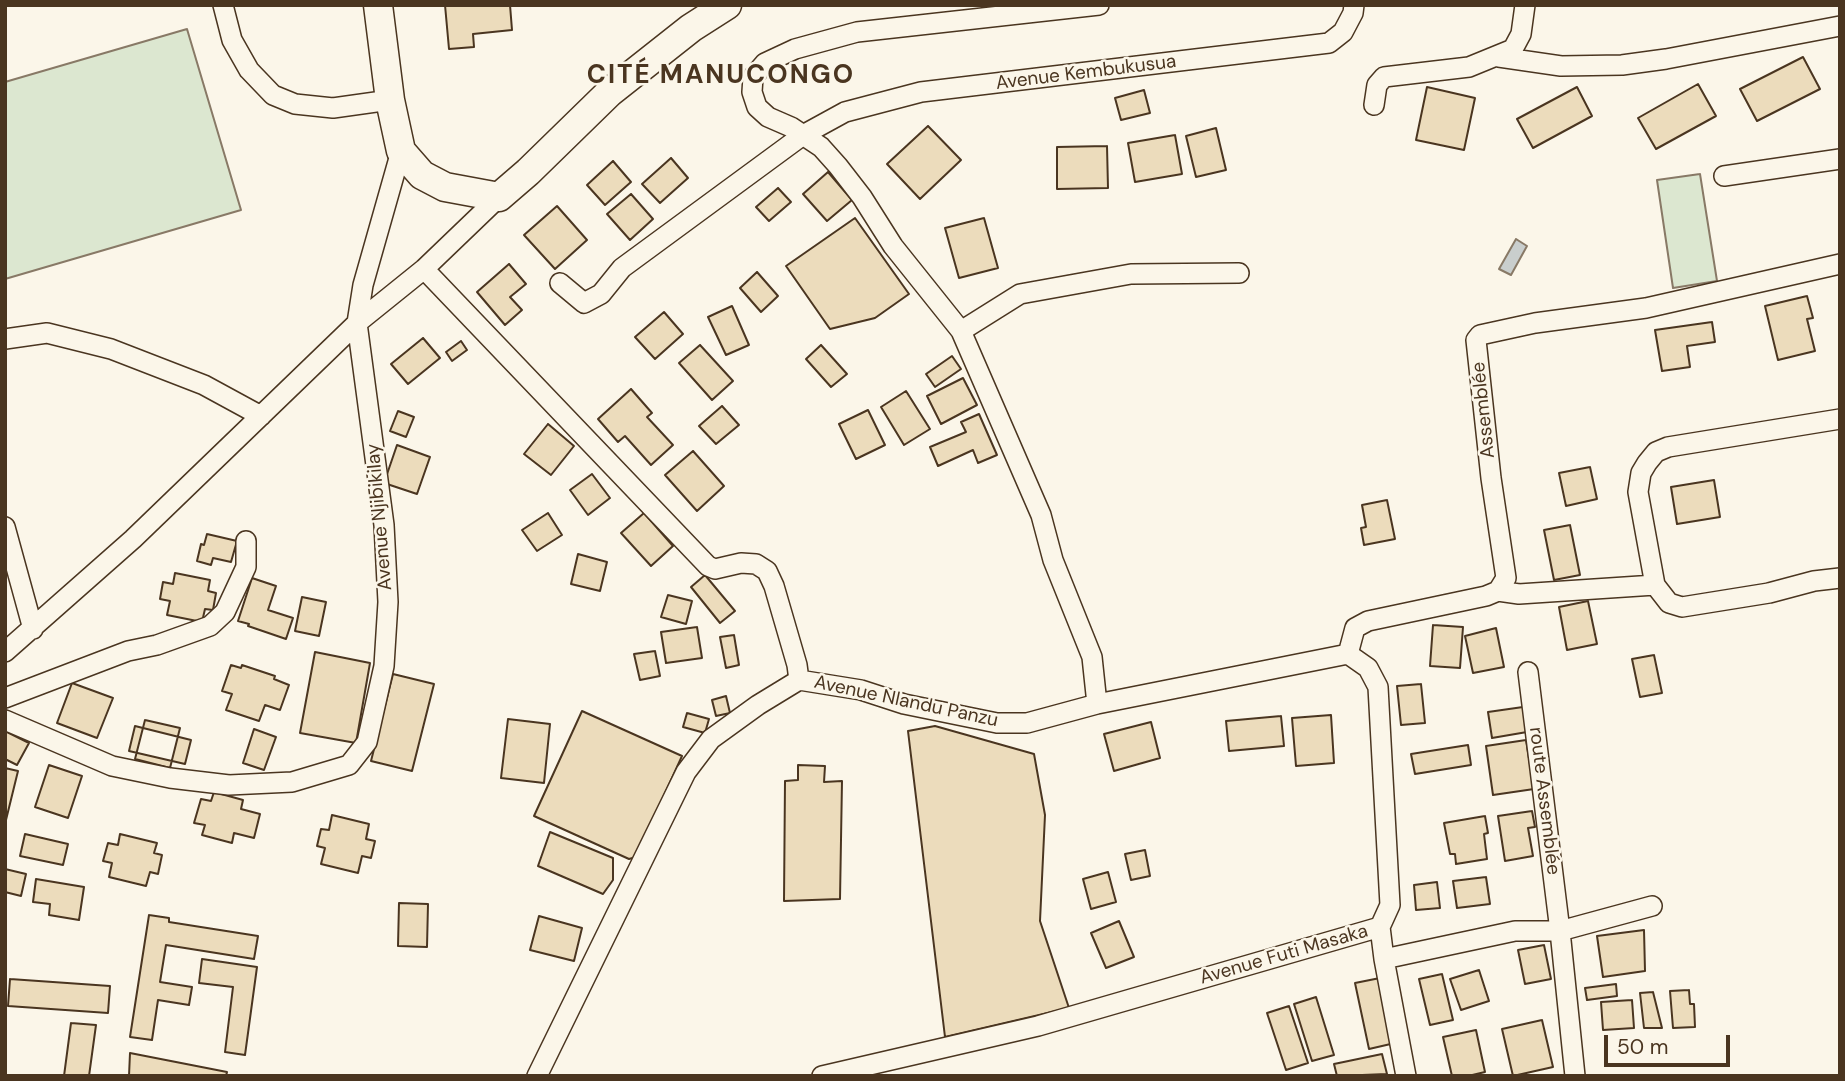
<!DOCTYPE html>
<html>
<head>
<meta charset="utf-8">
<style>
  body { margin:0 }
  #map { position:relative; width:1845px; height:1081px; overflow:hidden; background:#fbf6e9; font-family:"DM Sans",sans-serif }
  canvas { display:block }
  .frame { position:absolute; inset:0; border:7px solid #4a3520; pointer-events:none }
  .scale { position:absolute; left:1604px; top:1035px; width:126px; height:32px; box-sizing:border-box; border:4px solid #4a3520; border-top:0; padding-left:9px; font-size:21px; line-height:24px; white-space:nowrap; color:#4a3520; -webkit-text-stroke:5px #fbf6e9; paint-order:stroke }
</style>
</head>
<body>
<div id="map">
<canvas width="1845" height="1081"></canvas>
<div class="frame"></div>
<div class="scale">50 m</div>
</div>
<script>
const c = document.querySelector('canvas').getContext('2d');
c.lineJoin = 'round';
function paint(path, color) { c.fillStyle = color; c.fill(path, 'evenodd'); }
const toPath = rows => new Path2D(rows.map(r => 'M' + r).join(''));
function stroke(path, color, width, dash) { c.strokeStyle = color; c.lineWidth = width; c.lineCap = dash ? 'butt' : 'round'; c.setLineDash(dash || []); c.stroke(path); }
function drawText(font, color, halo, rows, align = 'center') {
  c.font = font + ' "DM Sans",sans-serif'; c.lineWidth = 5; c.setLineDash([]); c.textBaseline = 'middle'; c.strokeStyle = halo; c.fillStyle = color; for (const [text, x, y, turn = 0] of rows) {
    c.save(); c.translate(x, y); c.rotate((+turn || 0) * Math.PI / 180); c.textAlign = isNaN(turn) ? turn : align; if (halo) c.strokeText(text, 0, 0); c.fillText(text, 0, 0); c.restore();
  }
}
const green = toPath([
  [187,29,241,210,5,279,5,82,187,29],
  [1700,174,1717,281,1673,288,1657,180,1700,174]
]);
paint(green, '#dce7d0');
stroke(green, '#887966', 2);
const water = toPath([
  [1516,239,1527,246,1511,275,1499,269,1516,239]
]);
paint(water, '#c9cecd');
stroke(water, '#887966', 2);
const building = toPath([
  [445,5,510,5,512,30,473,34,474,47,449,49,445,5],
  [1803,57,1820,89,1757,121,1740,89,1803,57],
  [1698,84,1716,116,1656,149,1638,118,1698,84],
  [1427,87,1475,98,1464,150,1416,140,1427,87],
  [1577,87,1592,116,1533,148,1517,119,1577,87],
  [1144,90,1150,113,1121,120,1115,98,1144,90],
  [928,126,961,160,920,199,887,164,928,126],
  [1216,128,1226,170,1196,177,1186,136,1216,128],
  [1175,135,1182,174,1135,182,1128,143,1175,135],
  [1107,146,1108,188,1057,189,1057,147,1107,146],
  [671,158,688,178,660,203,642,184,671,158],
  [613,161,631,182,605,205,587,185,613,161],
  [828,172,852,200,827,221,803,194,828,172],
  [778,188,791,202,769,221,756,207,778,188],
  [631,194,653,219,630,240,607,214,631,194],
  [557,206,587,240,555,269,524,235,557,206],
  [855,218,909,294,875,318,830,329,786,266,855,218],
  [984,218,998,268,959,278,945,228,984,218],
  [509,264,526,284,510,297,522,310,505,325,477,292,509,264],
  [757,272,778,296,761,312,740,288,757,272],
  [1807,296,1813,318,1807,319,1815,351,1778,360,1765,306,1807,296],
  [732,306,749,345,726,355,708,317,732,306],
  [664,312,683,334,655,359,635,337,664,312],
  [1712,322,1715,342,1687,346,1690,367,1662,371,1655,330,1712,322],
  [423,338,440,358,408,384,391,364,423,338],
  [461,341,467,350,452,361,446,352,461,341],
  [700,345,733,381,712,400,679,363,700,345],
  [821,345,847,374,831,387,806,359,821,345],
  [952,356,961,369,935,387,926,374,952,356],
  [963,378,977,405,941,424,927,396,963,378],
  [631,389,652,413,647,417,673,445,651,465,625,436,618,442,598,419,631,389],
  [906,391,930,429,904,445,881,407,906,391],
  [722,406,739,425,716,444,699,426,722,406],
  [868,410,885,445,856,459,839,424,868,410],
  [398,411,414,417,406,437,390,431,398,411],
  [979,414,997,455,978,463,973,450,938,466,930,447,966,432,961,422,979,414],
  [548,424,574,446,551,475,524,454,548,424],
  [397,445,430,457,417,494,384,483,397,445],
  [693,451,724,486,697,511,665,475,693,451],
  [1590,467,1597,499,1566,506,1559,473,1590,467],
  [592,474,610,498,588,515,570,490,592,474],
  [1714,480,1720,517,1677,524,1671,487,1714,480],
  [1387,500,1395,539,1364,545,1361,528,1366,527,1362,505,1387,500],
  [548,513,562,535,537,551,522,530,548,513],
  [644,513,673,546,651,566,621,533,644,513],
  [1570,525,1580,575,1554,580,1544,530,1570,525],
  [207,534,237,541,231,562,213,558,211,565,197,561,201,544,204,545,207,534],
  [578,554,607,562,600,591,571,584,578,554],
  [175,573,210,580,208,591,216,593,213,610,205,609,202,622,167,615,170,601,160,599,163,582,173,584,175,573],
  [705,575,735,611,720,623,691,587,705,575],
  [252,578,276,586,268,610,293,618,286,639,248,626,249,624,238,621,252,578],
  [668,595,692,601,686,624,661,617,668,595],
  [302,597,326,602,319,636,295,631,302,597],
  [1588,601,1597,644,1567,650,1559,607,1588,601],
  [1433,625,1463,627,1460,668,1430,666,1433,625],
  [697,627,702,658,666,663,661,632,697,627],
  [1496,628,1504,667,1473,673,1465,636,1496,628],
  [734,635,739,665,726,668,720,637,734,635],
  [655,651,660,676,640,680,634,654,655,651],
  [315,652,370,663,356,743,300,733,315,652],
  [1654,655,1662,693,1640,697,1632,659,1654,655],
  [231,665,241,668,242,665,275,676,274,679,289,685,280,710,265,705,259,721,226,710,232,694,222,691,231,665],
  [393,674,434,684,412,771,371,761,393,674],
  [72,683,113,698,97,738,57,723,72,683],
  [1421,684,1425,723,1401,725,1397,686,1421,684],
  [726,696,730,713,716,716,712,700,726,696],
  [1523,707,1527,732,1492,738,1488,712,1523,707],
  [582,711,682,756,636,857,629,859,534,816,582,711],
  [687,713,709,719,705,733,683,727,687,713],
  [1331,715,1334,763,1296,766,1292,718,1331,715],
  [1281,716,1284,746,1229,751,1226,721,1281,716],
  [508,719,550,724,544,783,501,778,508,719],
  [145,720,180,728,170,768,135,759,145,720],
  [1151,722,1160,758,1114,771,1104,734,1151,722],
  [135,726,191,740,185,764,129,751,135,726],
  [935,726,1034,754,1045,815,1040,921,1069,1008,945,1037,908,731,935,726],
  [254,729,276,737,264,770,243,763,254,729],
  [5,731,29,743,17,765,5,759,5,731],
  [1526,740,1534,789,1493,795,1486,746,1526,740],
  [1468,745,1471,765,1415,774,1411,754,1468,745],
  [49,765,82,776,68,818,35,807,49,765],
  [798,765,825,766,824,782,842,781,840,899,784,901,785,781,798,780,798,765],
  [5,768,18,771,5,824,5,768],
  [214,792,243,800,241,809,260,814,254,838,234,833,232,843,202,835,205,825,194,823,201,799,211,801,214,792],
  [1532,811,1535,827,1528,828,1533,856,1505,861,1498,816,1532,811],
  [332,815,369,824,366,839,375,841,371,858,362,856,358,873,321,864,325,848,317,846,321,829,329,830,332,815],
  [1485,816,1488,833,1484,834,1487,859,1456,864,1455,854,1450,854,1444,823,1485,816],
  [550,832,613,858,613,880,603,894,538,866,550,832],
  [25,834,68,844,63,865,20,856,25,834],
  [120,834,157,843,154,853,162,855,158,874,150,872,146,886,109,877,112,863,103,861,108,843,118,845,120,834],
  [1145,850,1150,876,1131,880,1125,854,1145,850],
  [5,869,26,874,21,896,5,892,5,869],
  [1108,872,1116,902,1091,909,1083,879,1108,872],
  [1486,877,1490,904,1457,908,1453,881,1486,877],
  [36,879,84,887,79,920,49,915,50,904,33,902,36,879],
  [1437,882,1440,908,1416,910,1414,885,1437,882],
  [399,903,428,904,427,947,398,946,399,903],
  [149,915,169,918,169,922,258,936,254,959,166,945,160,982,192,987,189,1005,158,1000,152,1040,130,1037,149,915],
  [539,916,582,928,574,961,530,950,539,916],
  [1119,921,1134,957,1106,968,1091,933,1119,921],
  [1644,930,1645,971,1603,977,1597,936,1644,930],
  [1544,945,1551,979,1525,984,1518,950,1544,945],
  [202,959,257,967,245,1055,225,1052,233,987,199,983,202,959],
  [1479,970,1489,1001,1461,1010,1450,979,1479,970],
  [1442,974,1453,1020,1430,1025,1419,979,1442,974],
  [1380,978,1395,1043,1369,1049,1355,983,1380,978],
  [10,979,110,986,108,1013,8,1006,10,979],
  [1616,984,1617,996,1587,1000,1585,988,1616,984],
  [1689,990,1690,1004,1694,1004,1695,1027,1673,1028,1670,991,1689,990],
  [1653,992,1662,1028,1644,1028,1640,993,1653,992],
  [1316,997,1334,1055,1312,1061,1294,1004,1316,997],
  [1632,1000,1634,1028,1603,1030,1601,1002,1632,1000],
  [1289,1006,1308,1063,1286,1070,1267,1013,1289,1006],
  [1542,1020,1553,1067,1513,1076,1502,1029,1542,1020],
  [71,1023,96,1025,89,1076,64,1076,71,1023],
  [1476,1030,1485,1072,1468,1076,1452,1076,1443,1037,1476,1030],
  [130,1053,227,1072,226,1076,129,1076,130,1053],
  [1382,1054,1387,1074,1337,1076,1334,1064,1382,1054]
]);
paint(building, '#ecdcbc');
stroke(building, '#4a3520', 2);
const minor = toPath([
  [223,5,232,40,249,70,273,95,295,104,333,108,390,100],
  [1499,57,1561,66,1622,65,1666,59,1840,26],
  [1374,105,1377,85,1384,77,1469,67,1513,49,1521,34,1525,5],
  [1724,176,1840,159],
  [424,269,708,566,715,569,741,563,756,564,767,571,774,586,797,665,799,680],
  [560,283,584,303,601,294,622,268,803,135,845,112,921,92,1329,43,1343,32,1353,13,1354,5],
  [961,331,1020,294,1131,274,1239,273],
  [5,339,47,333,111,349,204,385,261,416],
  [1840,419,1668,447,1656,452,1647,463,1641,473,1638,492,1655,585,1669,603,1682,607,1769,593,1814,581,1840,578],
  [5,527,33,629],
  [1498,591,1519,594,1655,585],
  [5,652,133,539,357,323,424,269,499,197],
  [1348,654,1355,628,1368,621,1486,596,1498,591,1506,578,1491,478,1476,340,1480,335,1535,323,1646,308,1840,264],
  [1528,672,1560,931,1652,906],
  [5,698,128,651,157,645,210,626,225,612,246,567,246,541],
  [5,720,112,766,170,778,229,785,292,782,349,765,367,742,384,666,388,602,384,525,357,323,363,285,401,151],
  [1380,927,1384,959,1406,1076],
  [1384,959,1515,931,1560,931,1575,1076],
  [537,1076,686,772,711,739,758,705,799,680,861,690,904,704,997,723,1027,723,1097,704,1092,657,1053,560,1041,515,961,331,893,246,862,197,838,166,821,147,791,127,768,117,757,107,752,92,753,77,765,63,795,49,857,32,1099,5],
  [822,1076,1038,1026,1380,927,1390,905,1378,687,1368,668,1348,654,1097,704]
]);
const highway = toPath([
  [378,5,390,100,401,151,422,175,445,187,499,197,528,172,610,92,691,28,727,5]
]);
stroke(minor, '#4a3520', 22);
stroke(highway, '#4a3520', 31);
stroke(minor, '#fbf6e9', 19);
stroke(highway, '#fbf6e9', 28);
drawText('19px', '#4a3520', '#fbf6e9', [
  ["Avenue Kembukusua",1086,73,-7],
  ["Assemblée",1484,410,-96],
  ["Avenue Njibikilay",380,517,-95],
  ["Avenue Nlandu Panzu",906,702,12],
  ["route Assemblée",1544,801,83],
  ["Avenue Futi Masaka",1284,955,-16]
]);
c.letterSpacing = '2px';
drawText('bold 26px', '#4a3520', '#fbf6e9', [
  ["CITÉ MANUCONGO",721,76]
]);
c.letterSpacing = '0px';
</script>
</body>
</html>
